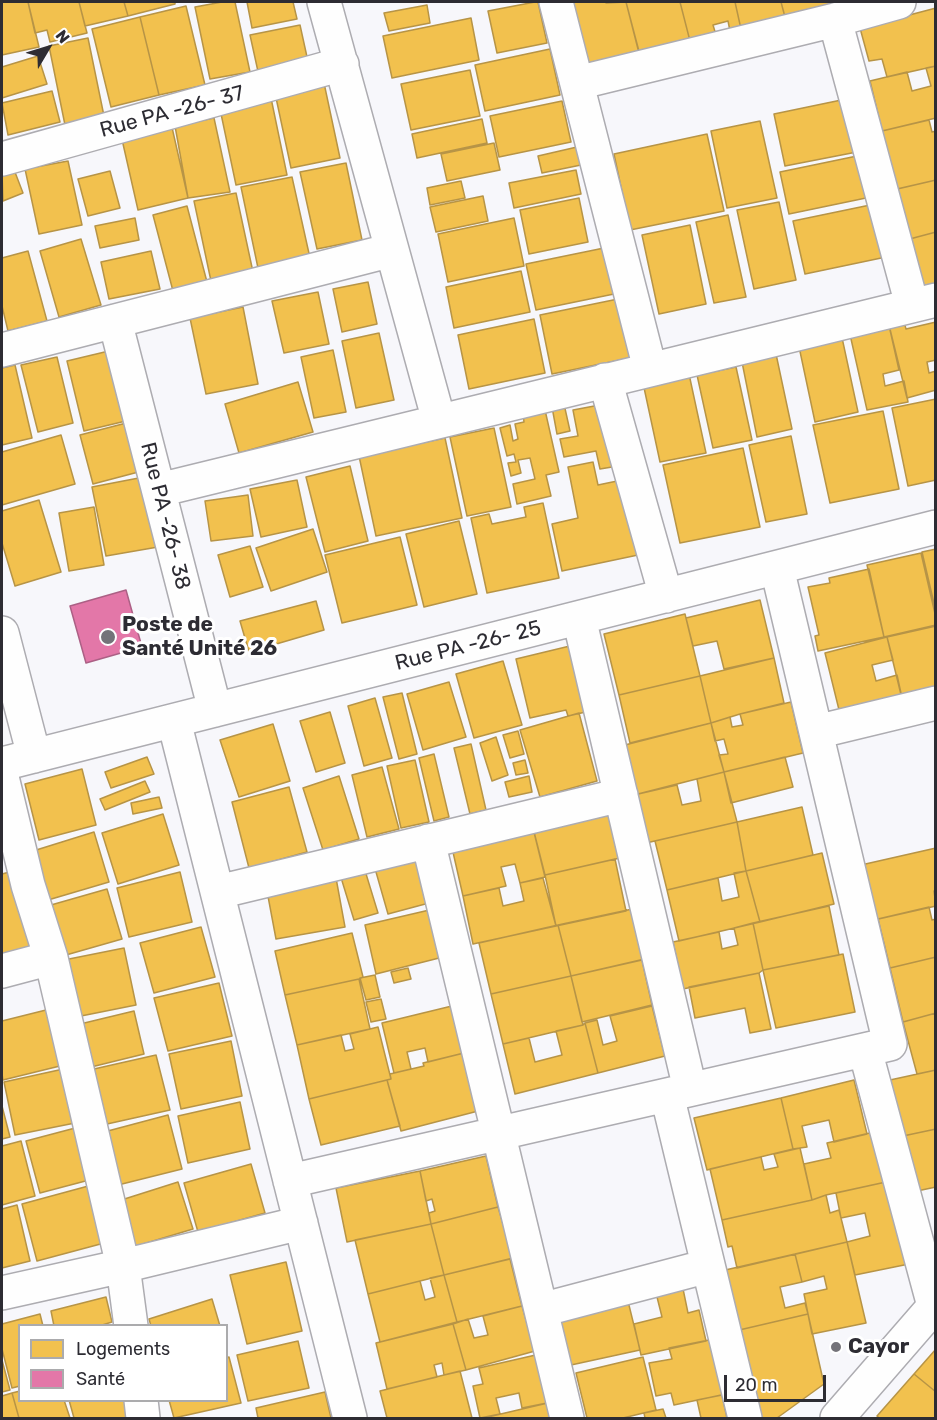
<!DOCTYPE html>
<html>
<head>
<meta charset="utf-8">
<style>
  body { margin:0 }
  #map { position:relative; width:937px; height:1420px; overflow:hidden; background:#f7f7fb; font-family:Rubik,sans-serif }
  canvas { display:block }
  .frame { position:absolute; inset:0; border:3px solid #2d2c33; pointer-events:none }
  .legend { position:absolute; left:18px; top:1324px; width:210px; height:78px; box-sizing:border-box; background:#fff; border:2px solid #ababad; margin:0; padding:8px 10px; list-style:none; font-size:18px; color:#2d2c33 }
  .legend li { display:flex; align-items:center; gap:12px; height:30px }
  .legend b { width:30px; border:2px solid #ababad }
  .north { position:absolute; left:18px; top:18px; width:60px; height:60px; -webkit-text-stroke:4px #fff; paint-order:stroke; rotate:52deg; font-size:16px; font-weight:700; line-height:24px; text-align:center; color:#2d2c33 }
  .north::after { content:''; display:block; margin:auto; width:21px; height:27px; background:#2d2c33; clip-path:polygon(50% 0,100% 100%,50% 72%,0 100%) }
  .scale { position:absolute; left:724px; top:1375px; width:102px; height:27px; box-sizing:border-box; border:3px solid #2d2c33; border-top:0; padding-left:8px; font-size:18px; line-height:21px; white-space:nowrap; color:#2d2c33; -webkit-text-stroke:4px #fff; paint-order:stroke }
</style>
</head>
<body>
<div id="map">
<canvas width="937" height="1420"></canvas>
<div class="frame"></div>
<ul class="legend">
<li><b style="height:16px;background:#f2c14e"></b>Logements</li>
<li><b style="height:16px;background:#e377a8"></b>Santé</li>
</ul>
<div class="north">N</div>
<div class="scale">20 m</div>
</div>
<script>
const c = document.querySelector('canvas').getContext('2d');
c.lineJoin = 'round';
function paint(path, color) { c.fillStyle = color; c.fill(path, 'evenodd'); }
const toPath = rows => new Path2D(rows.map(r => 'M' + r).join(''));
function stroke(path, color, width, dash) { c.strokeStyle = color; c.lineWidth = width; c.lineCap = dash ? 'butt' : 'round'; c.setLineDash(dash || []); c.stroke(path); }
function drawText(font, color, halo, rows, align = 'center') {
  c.font = font + ' Rubik,sans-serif'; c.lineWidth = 6; c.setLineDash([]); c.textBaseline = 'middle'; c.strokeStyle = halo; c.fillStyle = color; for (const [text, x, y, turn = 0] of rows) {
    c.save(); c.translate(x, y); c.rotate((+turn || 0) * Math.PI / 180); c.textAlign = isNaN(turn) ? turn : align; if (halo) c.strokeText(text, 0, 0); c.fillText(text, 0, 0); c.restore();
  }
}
const homes = toPath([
  [2,2,28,2,39,47,2,55,2,2],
  [28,2,79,2,87,33,50,42,47,30,35,33,28,2],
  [79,2,124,2,128,16,85,26,79,2],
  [124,2,175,2,175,4,128,16,124,2],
  [222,2,235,2,250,72,210,79,195,7,222,2],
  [247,2,293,2,297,19,252,28,247,2],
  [535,2,538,2,547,43,497,53,488,11,535,2],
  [567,2,606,2,606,3,626,2,641,59,586,74,567,2],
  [626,2,680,2,690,41,639,53,626,2],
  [680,2,735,2,741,29,730,31,728,21,713,25,716,35,690,41,680,2],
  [735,2,781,2,785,17,741,29,735,2],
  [781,2,836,2,837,8,785,17,781,2],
  [427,5,430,23,389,31,384,13,427,5],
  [186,6,205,85,159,95,140,17,186,6],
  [936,8,936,66,887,77,882,59,869,61,860,28,936,8],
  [140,17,159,95,111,107,92,29,140,17],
  [471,18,479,60,392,78,383,36,471,18],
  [300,25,309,66,259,76,250,35,300,25],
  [88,38,104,116,65,125,49,46,88,38],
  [550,49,560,95,485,111,475,65,550,49],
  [38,56,47,84,2,98,2,67,38,56],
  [936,66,936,118,882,131,870,81,907,72,912,91,931,86,926,68,936,66],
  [470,70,480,116,411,130,401,84,470,70],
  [324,83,340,158,291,168,275,93,324,83],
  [52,91,60,122,8,135,2,103,52,91],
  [271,98,287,175,236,185,220,109,271,98],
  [851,98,862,151,785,166,774,114,851,98],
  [562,101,571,142,499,157,490,116,562,101],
  [214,118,230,192,188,198,175,126,214,118],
  [482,119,487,143,417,158,412,134,482,119],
  [929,120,932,132,936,131,936,180,897,189,882,131,929,120],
  [760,121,777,198,727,208,711,131,760,121],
  [171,123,188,198,138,210,121,135,171,123],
  [707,134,724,211,630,230,614,154,707,134],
  [494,143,500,170,447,181,441,154,494,143],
  [577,147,581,165,542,173,538,156,577,147],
  [857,156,866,198,789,214,780,172,857,156],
  [68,161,82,225,39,234,25,169,68,161],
  [346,163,362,240,317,249,300,172,346,163],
  [13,167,23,193,3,201,2,172,13,167],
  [576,170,581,194,514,208,509,183,576,170],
  [110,171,120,208,88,216,78,179,110,171],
  [292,177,310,258,258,268,241,187,292,177],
  [936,180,936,232,906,240,893,190,936,180],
  [461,181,465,198,430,205,427,188,461,181],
  [236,193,253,272,211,281,194,201,236,193],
  [483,196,488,221,436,232,430,207,483,196],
  [579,198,588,242,529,254,520,210,579,198],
  [779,202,796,280,754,289,737,210,779,202],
  [875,204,886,257,805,274,793,221,875,204],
  [187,206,207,282,173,291,153,215,187,206],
  [728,215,746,297,714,303,696,222,728,215],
  [135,218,139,240,100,248,95,226,135,218],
  [514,218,524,266,448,282,438,234,514,218],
  [690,225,706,304,659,314,642,235,690,225],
  [936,232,936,286,918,291,906,240,936,232],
  [81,239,101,305,59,317,40,251,81,239],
  [604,248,614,294,536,310,526,264,604,248],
  [28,251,47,321,8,331,2,306,2,258,28,251],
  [151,251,160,289,109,299,101,262,151,251],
  [521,271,530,312,454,328,446,287,521,271],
  [368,282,377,324,342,332,333,289,368,282],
  [318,292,329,344,284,353,272,301,318,292],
  [618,299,630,358,552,374,540,315,618,299],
  [243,307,258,384,206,394,190,318,243,307],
  [903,318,906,329,936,322,936,360,927,362,929,373,936,371,936,390,907,398,888,321,903,318],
  [534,319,545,373,469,389,458,335,534,319],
  [888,321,899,370,883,374,885,386,904,381,908,402,867,410,849,330,888,321],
  [379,333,394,400,356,408,342,341,379,333],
  [841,333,858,412,815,422,798,342,841,333],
  [113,350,130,420,84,431,67,361,113,350],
  [333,350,346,412,314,418,301,357,333,350],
  [776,354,792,429,757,437,742,362,776,354],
  [57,357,73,423,38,432,21,365,57,357],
  [15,365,32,438,2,445,2,368,15,365],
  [736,367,752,440,713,448,697,375,736,367],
  [689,374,706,453,660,462,643,383,689,374],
  [298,382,313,432,239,453,225,404,298,382],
  [936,399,936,480,908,486,892,408,936,399],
  [564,404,570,431,557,434,552,407,564,404],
  [605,404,618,466,600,469,596,451,564,457,560,439,578,436,573,410,605,404],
  [545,410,559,472,546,475,551,496,517,504,513,484,535,479,530,458,518,460,521,473,511,476,508,463,516,462,514,454,507,456,500,428,510,425,513,441,518,439,515,424,524,422,523,414,545,410],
  [883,411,899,489,830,503,813,425,883,411],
  [134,421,146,470,93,484,80,435,134,421],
  [494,428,511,507,467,516,450,437,494,428],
  [61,435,75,484,2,505,2,452,61,435],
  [791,436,807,514,766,522,749,445,791,436],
  [445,438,462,518,376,536,359,456,445,438],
  [743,448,760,527,680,543,663,465,743,448],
  [593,462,598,485,622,480,638,555,562,571,552,524,578,518,568,467,593,462],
  [350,466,368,541,325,552,306,477,350,466],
  [144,477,158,547,106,556,92,487,144,477],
  [297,480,307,527,261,537,250,489,297,480],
  [248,495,253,536,211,541,205,501,248,495],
  [39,500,61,572,15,586,2,543,2,511,39,500],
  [543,503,559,578,487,593,471,518,489,514,492,524,526,517,524,507,543,503],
  [94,507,104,565,69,571,59,513,94,507],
  [459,521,477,594,424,607,406,534,459,521],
  [313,529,327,572,271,591,256,548,313,529],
  [400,537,417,605,342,623,325,555,400,537],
  [250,546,263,587,230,597,218,555,250,546],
  [936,549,936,612,922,552,936,549],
  [921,553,936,618,936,625,884,637,867,565,921,553],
  [869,569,884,637,818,651,815,636,819,635,808,587,830,583,829,578,869,569],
  [760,600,774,658,724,669,717,641,693,646,686,618,760,600],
  [316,601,324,630,249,652,240,621,316,601],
  [685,614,700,676,619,695,604,634,685,614],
  [936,626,936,700,904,707,887,637,936,626],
  [887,637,893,660,872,665,876,681,897,675,904,707,842,722,825,653,887,637],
  [574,645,590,711,568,716,566,710,530,718,516,659,574,645],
  [774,658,784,703,740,714,711,723,700,676,774,658],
  [503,661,522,725,474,738,456,674,503,661],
  [700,676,711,723,630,743,619,695,700,676],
  [449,682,466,737,423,750,407,694,449,682],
  [402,693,417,754,399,759,383,697,402,693],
  [375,698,392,758,364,766,348,706,375,698],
  [791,702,803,753,724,772,719,755,728,754,724,739,715,741,711,723,730,717,732,727,743,725,740,714,791,702],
  [330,712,345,763,316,772,300,721,330,712],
  [579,713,597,781,540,797,520,730,579,713],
  [711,723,724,772,634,795,621,746,711,723],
  [273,724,290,781,239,797,220,740,273,724],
  [518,731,524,754,510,758,503,735,518,731],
  [496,737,508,775,492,781,480,743,496,737],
  [471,744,486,810,470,814,454,748,471,744],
  [434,754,449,817,434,821,419,758,434,754],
  [147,757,154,774,111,788,105,772,147,757],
  [785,757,793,787,731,803,724,772,785,757],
  [415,760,429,822,401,828,387,766,415,760],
  [525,760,528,773,516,775,513,763,525,760],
  [382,767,399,829,367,837,352,775,382,767],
  [82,769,96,825,39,840,25,784,82,769],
  [724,772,737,822,646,843,634,795,677,785,682,805,701,801,697,779,724,772],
  [339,776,359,839,323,850,303,788,339,776],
  [529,776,532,792,509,797,505,782,529,776],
  [145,781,150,792,105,810,100,799,145,781],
  [289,787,307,852,249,868,232,802,289,787],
  [159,797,162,808,133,814,131,803,159,797],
  [607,803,620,858,545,875,531,820,607,803],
  [802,807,813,855,746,871,737,822,802,807],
  [163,814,179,865,118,884,102,833,163,814],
  [531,820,545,877,520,883,515,864,501,867,506,886,463,896,450,839,531,820],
  [737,822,746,871,667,890,655,841,737,822],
  [94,832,109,882,48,900,33,851,94,832],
  [936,848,936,891,934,891,936,906,874,920,861,865,936,848],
  [416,853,429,903,388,914,374,865,416,853],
  [822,853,834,904,760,922,746,871,822,853],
  [615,859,626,911,556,926,545,875,615,859],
  [363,864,378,913,354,920,339,871,363,864],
  [17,870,39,954,2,963,2,874,17,870],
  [746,871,760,922,679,941,667,890,718,878,722,901,739,897,734,873,746,871],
  [180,872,192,922,129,937,117,888,180,872],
  [336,878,345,927,276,939,267,891,336,878],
  [543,878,556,926,473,944,463,896,499,888,503,906,524,901,520,883,543,878],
  [107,889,122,939,59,957,44,907,107,889],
  [829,906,839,955,763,970,753,923,829,906],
  [929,907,932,920,936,919,936,957,890,968,878,919,929,907],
  [438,908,451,955,376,974,365,925,438,908],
  [637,908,649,958,571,976,558,925,637,908],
  [753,923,763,970,759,973,683,989,673,942,719,932,722,949,738,945,734,928,753,923],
  [558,925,571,976,491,994,479,943,558,925],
  [201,927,215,977,154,993,140,943,201,927],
  [352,933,363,977,359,979,285,995,275,951,352,933],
  [124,948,136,1005,76,1017,64,960,124,948],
  [843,954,855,1012,776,1028,763,970,843,954],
  [936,957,936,1013,903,1022,890,968,936,957],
  [642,960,652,1005,582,1022,571,976,642,960],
  [408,968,411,979,394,983,391,972,408,968],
  [759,973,771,1029,750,1033,745,1008,695,1018,689,987,759,973],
  [375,975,380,997,366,1000,360,978,375,975],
  [571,976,583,1025,503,1044,491,994,571,976],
  [359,979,370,1029,297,1045,285,995,359,979],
  [219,983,232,1036,168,1051,154,998,219,983],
  [381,999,386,1019,371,1022,366,1002,381,999],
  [456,1005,468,1052,428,1062,425,1048,407,1052,411,1069,394,1073,382,1023,456,1005],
  [652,1006,665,1056,598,1073,585,1023,597,1020,603,1045,617,1041,610,1016,652,1006],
  [50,1009,64,1065,3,1080,2,1074,2,1021,50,1009],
  [134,1011,144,1054,87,1068,76,1025,134,1011],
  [936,1013,936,1070,917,1074,903,1022,936,1013],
  [585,1023,598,1073,515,1094,503,1044,529,1038,535,1062,562,1055,556,1031,583,1025,585,1023],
  [378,1027,391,1079,309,1099,297,1045,341,1035,345,1051,354,1049,350,1034,378,1027],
  [231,1041,242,1096,181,1109,169,1054,231,1041],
  [468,1052,482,1110,401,1131,387,1080,391,1079,390,1074,424,1066,423,1063,468,1052],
  [156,1055,170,1110,107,1124,94,1069,156,1055],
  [68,1068,80,1122,15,1135,4,1082,68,1068],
  [936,1070,936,1129,903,1136,890,1080,936,1070],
  [387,1080,400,1126,321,1145,309,1099,387,1080],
  [854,1080,867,1134,834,1142,829,1120,802,1126,807,1147,793,1149,781,1098,854,1080],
  [781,1098,793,1149,707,1170,694,1118,781,1098],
  [240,1102,250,1149,188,1163,178,1116,240,1102],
  [2,1106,10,1137,2,1139,2,1106],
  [168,1115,182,1169,118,1185,104,1132,168,1115],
  [79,1127,93,1179,40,1193,26,1141,79,1127],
  [936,1129,936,1187,917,1191,903,1136,936,1129],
  [874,1132,886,1182,826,1195,812,1200,804,1164,831,1158,827,1143,874,1132],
  [21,1141,35,1196,2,1205,2,1146,21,1141],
  [800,1148,812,1200,722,1220,710,1169,761,1157,764,1170,778,1167,774,1154,800,1148],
  [486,1156,498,1207,431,1224,429,1213,435,1211,432,1199,426,1201,420,1171,486,1156],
  [251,1164,265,1213,198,1232,184,1183,251,1164],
  [420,1171,431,1224,347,1242,336,1188,420,1171],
  [178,1182,193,1229,130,1248,115,1202,178,1182],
  [886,1182,909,1264,855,1275,847,1242,870,1236,865,1213,841,1218,836,1193,886,1182],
  [92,1185,108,1242,37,1261,22,1204,92,1185],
  [826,1195,830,1213,839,1210,847,1242,737,1268,732,1246,728,1247,722,1220,812,1200,826,1195],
  [17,1205,30,1261,2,1268,2,1209,17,1205],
  [498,1207,513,1258,444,1275,431,1224,498,1207],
  [431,1224,444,1275,368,1294,355,1240,431,1224],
  [847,1242,866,1323,812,1334,804,1294,827,1289,824,1276,802,1282,795,1254,847,1242],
  [795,1254,802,1282,780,1287,785,1308,805,1303,808,1314,735,1331,721,1271,795,1254],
  [510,1259,522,1306,457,1322,444,1275,510,1259],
  [286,1262,302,1331,247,1344,230,1275,286,1262],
  [444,1275,457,1322,380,1342,368,1294,420,1281,425,1300,435,1297,430,1278,444,1275],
  [682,1284,688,1313,699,1310,706,1341,641,1355,634,1324,662,1317,655,1289,682,1284],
  [626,1293,640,1350,571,1365,558,1312,626,1293],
  [106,1297,112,1322,99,1326,54,1326,51,1311,106,1297],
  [212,1299,220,1326,151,1326,149,1319,212,1299],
  [522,1306,535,1351,466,1370,453,1324,468,1319,474,1338,488,1335,483,1316,522,1306],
  [40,1314,43,1326,20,1326,20,1386,12,1388,2,1349,2,1324,40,1314],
  [808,1314,824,1384,777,1418,760,1418,735,1331,808,1314],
  [453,1324,466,1370,444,1375,442,1363,434,1365,437,1377,387,1389,376,1343,453,1324],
  [714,1339,726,1394,674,1405,671,1393,656,1396,649,1363,672,1359,669,1348,714,1339],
  [298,1341,309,1388,248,1401,237,1355,298,1341],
  [936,1349,936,1392,914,1374,936,1349],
  [540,1354,552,1402,522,1408,519,1393,496,1398,500,1414,480,1418,473,1386,483,1384,479,1368,540,1354],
  [229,1357,241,1403,174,1418,169,1400,226,1400,226,1358,229,1357],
  [643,1357,656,1410,623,1418,587,1418,576,1373,643,1357],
  [2,1360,10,1390,2,1392,2,1360],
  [460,1371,472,1418,387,1418,380,1391,460,1371],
  [914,1374,936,1392,936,1418,879,1418,877,1416,914,1374],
  [20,1391,20,1400,64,1400,70,1418,19,1418,12,1393,20,1391],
  [325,1392,331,1418,258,1418,256,1408,325,1392],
  [12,1393,19,1418,2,1418,2,1396,12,1393],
  [722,1395,727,1418,701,1418,697,1400,722,1395],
  [69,1400,125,1400,131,1418,74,1418,69,1400],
  [552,1402,565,1418,489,1418,488,1417,552,1402],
  [663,1409,666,1418,645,1418,644,1413,663,1409]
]);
paint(homes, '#f2c14e');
stroke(homes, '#b79446', 1.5);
const health = toPath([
  [126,590,142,647,86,663,70,606,126,590]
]);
paint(health, '#e377a8');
stroke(health, '#ac6085', 1.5);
const minor = toPath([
  [324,2,439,421],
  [556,2,650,369],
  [835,20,912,305],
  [577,83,835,20,899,2],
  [2,159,342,64],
  [115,321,215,710],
  [2,350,392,250],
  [605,380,666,596],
  [159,490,936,300],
  [579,618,690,1089],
  [2,633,34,756],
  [174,721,350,1418],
  [816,732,936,703],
  [2,764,936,527],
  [2,777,28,885,51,958,123,1266,131,1326],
  [428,841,567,1418],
  [218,892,621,795],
  [2,971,51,958],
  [865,1050,934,1306],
  [667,1095,745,1418],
  [290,1181,890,1044,777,568],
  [2,1293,123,1266,301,1223],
  [541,1310,708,1266],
  [141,1400,143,1418],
  [837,1418,936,1304]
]);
stroke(minor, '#adacb1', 36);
stroke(minor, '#fefefe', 33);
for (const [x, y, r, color] of [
  [108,637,8,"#747379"],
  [836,1347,6,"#747379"]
]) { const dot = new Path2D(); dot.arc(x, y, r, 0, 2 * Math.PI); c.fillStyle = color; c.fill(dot); stroke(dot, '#fff', 2); }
drawText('21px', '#2d2c33', '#fff', [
  ["Rue PA -26- 37",172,112,-15],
  ["Rue PA -26- 38",165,516,76],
  ["Rue PA -26- 25",468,646,-14]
]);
drawText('bold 21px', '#2d2c33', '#fff', [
  ["Poste de",122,625],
  ["Santé Unité 26",122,649],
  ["Cayor",848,1347]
], 'left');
</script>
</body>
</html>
